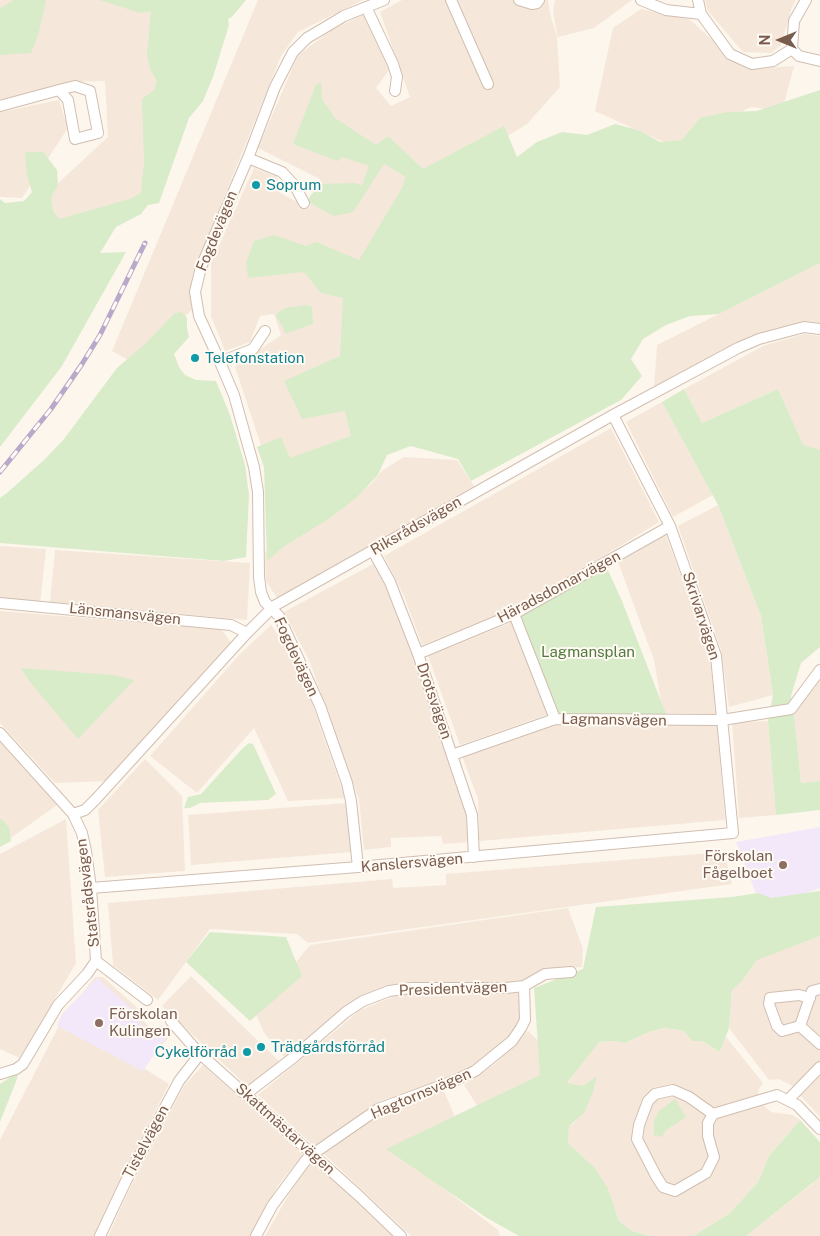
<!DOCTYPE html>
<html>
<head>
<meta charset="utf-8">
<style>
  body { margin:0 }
  #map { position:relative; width:820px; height:1236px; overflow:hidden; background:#fdf6ec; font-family:"Public Sans",sans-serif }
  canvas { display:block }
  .north { position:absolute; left:755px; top:15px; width:50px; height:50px; -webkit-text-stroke:4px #fffaf3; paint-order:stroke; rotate:270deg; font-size:14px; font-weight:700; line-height:20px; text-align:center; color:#7a5c4d }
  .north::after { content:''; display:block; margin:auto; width:18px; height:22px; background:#7a5c4d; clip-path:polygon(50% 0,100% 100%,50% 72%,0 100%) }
</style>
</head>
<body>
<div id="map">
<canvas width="820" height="1236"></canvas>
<div class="north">N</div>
</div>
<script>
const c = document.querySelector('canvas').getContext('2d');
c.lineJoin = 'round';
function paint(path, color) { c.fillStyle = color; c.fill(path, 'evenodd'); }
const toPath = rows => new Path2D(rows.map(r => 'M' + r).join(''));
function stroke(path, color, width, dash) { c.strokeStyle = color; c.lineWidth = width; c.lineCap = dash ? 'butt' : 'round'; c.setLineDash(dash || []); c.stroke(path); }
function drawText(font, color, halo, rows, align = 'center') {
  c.font = font + ' "Public Sans",sans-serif'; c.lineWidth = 4; c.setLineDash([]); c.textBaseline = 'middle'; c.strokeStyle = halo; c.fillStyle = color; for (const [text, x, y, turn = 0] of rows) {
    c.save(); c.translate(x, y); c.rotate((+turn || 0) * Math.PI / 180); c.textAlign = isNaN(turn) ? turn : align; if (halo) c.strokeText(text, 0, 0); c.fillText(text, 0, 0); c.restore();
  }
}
paint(toPath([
  [0,0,161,0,170,132,148,198,47,231,43,197,108,137,105,81,71,82,0,100],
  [258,0,363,0,298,32,281,56,192,277,192,310,134,363,112,351],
  [402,0,548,0,550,14,557,36,560,87,527,124,425,187,358,441,269,469,235,367,281,335,274,314,260,316,250,342,225,351,211,316,211,263,254,168,277,177,280,193,309,208,320,179,258,148,298,55,332,30,365,13,389,70,376,88,391,106,410,97,380,12],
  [555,0,632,0,594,28,558,37,553,13],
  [705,0,796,0,792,7,781,45,771,53,743,52,708,11],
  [641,9,689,19,719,46,751,69,794,66,782,111,751,107,672,146,595,111,613,28],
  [59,100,68,128,22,198,0,197,0,112],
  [820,263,820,323,805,321,743,340,654,388,657,345],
  [804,334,820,336,820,450,803,446,778,389,702,423,684,389,763,346],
  [662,402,713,495,673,517,626,422],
  [611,428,659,522,526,604,422,645,404,596,384,556],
  [404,457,457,460,474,486,277,598,266,581,265,552,370,485,383,470],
  [718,505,761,616,773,695,729,707,721,650,678,526],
  [666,535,710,657,716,714,663,713,654,660,618,562],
  [0,546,46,549,40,603,0,600],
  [55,550,250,563,247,620,50,602],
  [375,563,391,593,465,804,469,842,443,844,441,836,391,838,391,847,364,850,359,800,309,660,284,612],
  [0,611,221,629,232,644,107,781,55,783,0,723],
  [512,622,549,714,460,745,428,656],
  [271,625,299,666,345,798,288,801,254,728,197,793,150,756,240,654],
  [820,678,820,781,801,783,794,714],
  [768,721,776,815,739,818,732,723],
  [558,722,717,726,725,820,479,841,478,799,462,756],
  [0,742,57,805,8,840,0,830],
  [145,759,182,796,185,871,105,877,98,810],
  [347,803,352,852,191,865,188,815],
  [66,819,76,963,20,1058,0,1049,0,854],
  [724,852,732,884,308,943,297,934,210,929,158,1000,113,965,108,903,392,879,393,888,446,885,446,874],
  [568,908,583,949,582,967,547,969,524,982,403,982,361,997,285,1058,264,1033,255,1012,310,945],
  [820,936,820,1117,791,1085,779,1079,769,1080,729,1028,732,990,742,981,757,959],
  [191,976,280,1062,247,1086,162,1006],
  [95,977,103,977,141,1011,142,1019,152,1030,162,1025,173,1033,142,1067,169,1084,122,1177,95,1236,0,1236,0,1140,63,1018],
  [401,993,520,993,520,1025,485,1059,458,1074,381,1101,316,1148,258,1095,359,1011],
  [665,1028,684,1031,692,1041,702,1041,720,1052,726,1037,763,1083,759,1089,758,1096,763,1105,771,1112,793,1115,800,1120,769,1156,758,1182,729,1214,693,1236,650,1236,632,1231,619,1221,608,1188,594,1167,568,1143,569,1126,575,1122,596,1077,583,1087,567,1084,593,1048,599,1042,613,1041,625,1043,649,1032],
  [528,1031,556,1057,544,1079,483,1115,464,1085,495,1064],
  [203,1065,303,1155,279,1184,251,1236,108,1236,130,1188,184,1086],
  [444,1091,456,1119,394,1150,498,1230,500,1236,411,1236,324,1154,376,1115],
  [312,1161,382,1224,393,1236,265,1236,292,1189],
  [820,1177,820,1236,746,1236,812,1184]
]), '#f5e8da');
paint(toPath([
  [820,827,820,888,762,909,736,842],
  [97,978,138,1014,139,1021,143,1028,166,1037,143,1071,57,1026,62,1014]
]), '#f3e8fa');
paint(toPath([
  [14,0,46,0,38,36,31,53,0,55,0,8],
  [100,0,246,0,232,17,228,19,229,25,213,77,203,101,189,118,159,203,148,205,141,214,116,227,100,253,126,252,62,366,0,447,0,199,5,203,24,201,32,192,27,176,25,152,43,152,57,170,58,185,51,198,53,211,59,219,130,199,141,193,144,162,142,99,154,90,157,81,150,69,147,54,151,11,140,13],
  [321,82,322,99,335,118,376,145,388,136,423,169,504,126,517,157,537,142,562,132,587,135,615,124,638,130,660,142,682,140,700,118,727,112,757,111,820,90,820,263,719,314,690,316,666,325,643,339,631,359,642,376,621,400,471,481,458,459,411,446,387,455,378,475,356,498,330,518,283,547,267,561,264,467,257,447,281,437,290,458,351,436,345,411,302,419,284,381,340,356,343,298,321,293,304,272,248,278,246,263,254,241,274,235,306,246,316,242,359,260,402,188,406,177,384,164,353,212,334,216,308,202,310,196,321,184,354,183,362,185,369,166,343,157,337,161,293,144,316,85],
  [307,305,312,307,313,324,285,334,283,327,276,316,278,312,285,308],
  [182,312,187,318,187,328,189,337,174,354,179,367,185,375,196,380,216,381,230,415,245,465,249,495,246,557,224,561,0,543,0,498,8,492,44,460,64,439,117,368,145,344,175,313],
  [684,389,702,423,778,389,803,445,820,450,820,647,801,663,791,696,794,714,801,783,820,781,820,810,776,815,768,721,773,695,761,616,718,505,662,402],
  [606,566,622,601,666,714,562,715,559,714,555,705,521,618,522,615],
  [21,668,113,675,134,680,78,739,30,682],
  [249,743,253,744,276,794,268,800,200,803,190,808,184,808,188,797,201,794,242,749],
  [0,818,9,827,11,841,0,847],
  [820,891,820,936,757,960,742,981,732,990,729,1028,720,1052,702,1041,692,1041,684,1031,665,1028,649,1032,625,1043,613,1041,599,1042,567,1083,583,1086,597,1076,593,1092,584,1113,569,1126,568,1143,594,1167,608,1188,619,1221,632,1231,650,1236,519,1236,487,1218,386,1149,540,1075,534,988,583,969,596,907,732,897,758,893,771,898],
  [210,932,286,937,302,976,250,1021,186,962],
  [18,1072,17,1079,0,1122,0,1084],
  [675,1099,686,1117,666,1130,662,1137,654,1135,654,1121,659,1111],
  [800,1120,820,1142,820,1177,746,1236,693,1236,729,1214,758,1182,769,1156]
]), '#d8ecc9');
const minor = toPath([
  [451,0,488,84],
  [519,0,532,4,537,3,539,0],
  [641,0,666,10,701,14],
  [698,0,701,14,730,54,752,64,773,61,792,49,799,56,820,61],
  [366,7,393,64,397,77,395,91],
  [792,49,794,21,806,0],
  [0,106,59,90,75,86,90,91,98,133,75,139,68,100,59,90],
  [248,158,282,172,295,186,304,203],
  [220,362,253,349,265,331],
  [373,551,390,582,418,654,472,815,474,857],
  [0,603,231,625,247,633],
  [514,614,555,719],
  [418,654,514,614,670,526],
  [0,733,73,814,82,833,86,851,91,888,96,961,87,974,58,1005,23,1064,16,1069,0,1074],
  [452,755,555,719,722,720,791,709,820,670],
  [73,814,85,810,96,799,247,633,274,606,613,415,738,348,759,339,804,327,820,329],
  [358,867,351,801,347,783,320,706,279,616,265,602,261,592,259,577,258,492,254,467,234,395,220,362,199,316,195,292,201,267,248,158,275,87,293,52,307,38,324,28,344,16,384,0],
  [91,888,358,867,733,833,716,656,670,526,613,415],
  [96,961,147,1000],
  [820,989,812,991,800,1026,820,1044],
  [171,1021,198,1052,358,1195,401,1236],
  [800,1026,782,1031,777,1026,769,1004,770,998,799,995,810,998],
  [246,1094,294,1057,346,1012,363,1001,389,991,411,988,506,988,524,986,545,974,571,972],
  [788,1100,820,1067],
  [713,1114,689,1097,673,1090,655,1094,648,1101,639,1125,637,1139,656,1176,663,1187,675,1191,706,1173,714,1157,708,1136,708,1123,713,1114,777,1095,797,1105,820,1129],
  [100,1236,126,1181,179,1081,200,1054],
  [256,1236,272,1206,306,1160,313,1154,378,1109,456,1080,475,1071,512,1041,521,1028,525,1020,524,986]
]);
stroke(minor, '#d1beb0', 12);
stroke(minor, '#fff', 10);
const rail = toPath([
  [0,472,51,409,82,364,100,335,145,243]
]);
stroke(rail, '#b9a8c9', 5);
stroke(rail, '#fffaf3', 3, [9]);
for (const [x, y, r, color] of [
  [256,185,5,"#0f9aa8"],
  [195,358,5,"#0f9aa8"],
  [783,865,5,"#8d6e63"],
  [99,1023,5,"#8d6e63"],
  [261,1047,5,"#0f9aa8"],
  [247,1052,5,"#0f9aa8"]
]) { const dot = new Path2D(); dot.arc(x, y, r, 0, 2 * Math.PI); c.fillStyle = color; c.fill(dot); stroke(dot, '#fffaf3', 2); }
drawText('15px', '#0d838f', '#fffaf3', [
  ["Soprum",266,185],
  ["Telefonstation",205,358],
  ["Trädgårdsförråd",271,1047],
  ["Cykelförråd",237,1052,"right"]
], 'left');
drawText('15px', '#7a5c4d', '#fffaf3', [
  ["Fogdevägen",217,231,-68],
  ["Riksrådsvägen",416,526,-30],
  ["Häradsdomarvägen",559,587,-28],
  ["Länsmansvägen",125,614,6],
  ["Skrivarvägen",701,616,72],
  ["Fogdevägen",296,657,65],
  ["Drotsvägen",434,701,71],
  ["Lagmansvägen",614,720,1],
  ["Kanslersvägen",412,863,-5],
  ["Statsrådsvägen",88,893,-97],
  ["Presidentvägen",453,989,-2],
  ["Hagtornsvägen",421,1094,-23],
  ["Skattmästarvägen",285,1129,42],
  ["Tistelvägen",146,1142,-62]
]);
drawText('15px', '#537a41', '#fffaf3', [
  ["Lagmansplan",588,652]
]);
drawText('15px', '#785e54', '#fffaf3', [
  ["Förskolan",773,856],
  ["Fågelboet",773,873],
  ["Förskolan",109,1014,"left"],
  ["Kulingen",109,1031,"left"]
], 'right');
</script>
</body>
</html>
